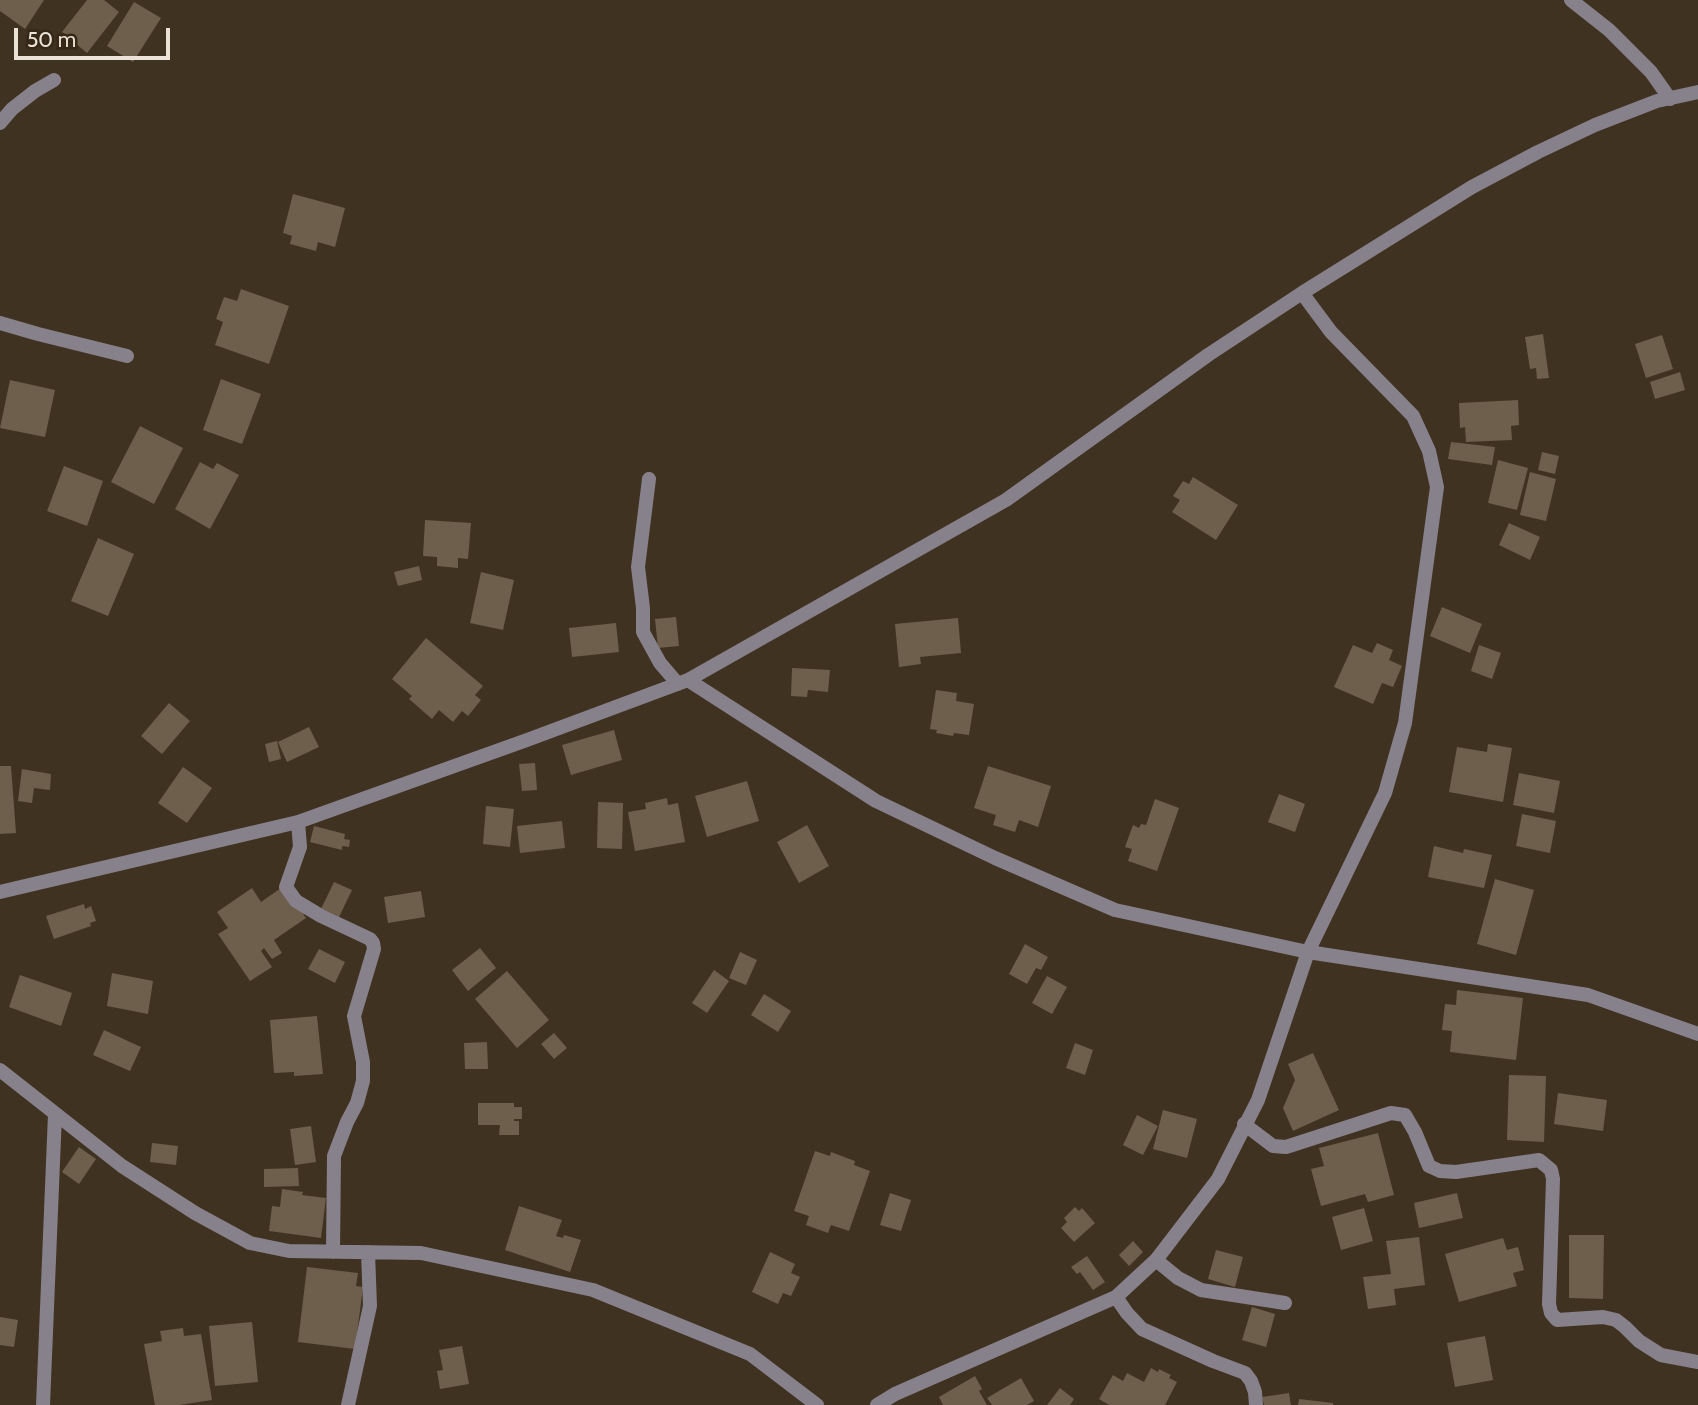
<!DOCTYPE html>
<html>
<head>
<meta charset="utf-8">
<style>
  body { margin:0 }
  #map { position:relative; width:1698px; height:1405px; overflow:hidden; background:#403221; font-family:Cabin,sans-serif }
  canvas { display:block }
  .scale { position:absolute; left:14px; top:28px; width:156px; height:32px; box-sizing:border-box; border:4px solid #ece3d8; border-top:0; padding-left:9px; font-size:21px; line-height:24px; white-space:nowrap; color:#ece3d8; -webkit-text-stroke:5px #352817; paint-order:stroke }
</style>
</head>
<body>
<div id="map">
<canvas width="1698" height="1405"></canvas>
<div class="scale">50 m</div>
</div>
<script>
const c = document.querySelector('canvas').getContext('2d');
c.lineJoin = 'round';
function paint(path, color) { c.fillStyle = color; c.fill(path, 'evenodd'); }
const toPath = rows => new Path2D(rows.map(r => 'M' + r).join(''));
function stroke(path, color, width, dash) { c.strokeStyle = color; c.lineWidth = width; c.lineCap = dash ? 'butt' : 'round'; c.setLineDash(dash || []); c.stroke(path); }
paint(toPath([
  [0,0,44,0,25,29,0,11],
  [87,0,104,0,119,12,87,53,62,32],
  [134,2,161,18,133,62,107,46],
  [293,194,345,208,335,247,318,242,316,251,290,244,292,236,283,233],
  [241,289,289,306,269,364,215,345,223,322,216,319,224,297,237,301],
  [1543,334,1549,378,1537,379,1536,368,1530,369,1525,337],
  [1662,335,1673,369,1646,378,1635,344],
  [1680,372,1685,390,1655,399,1650,382],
  [221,379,261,394,242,444,203,430],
  [10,380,55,390,45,437,0,428],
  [1518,400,1519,425,1511,426,1512,440,1466,442,1465,427,1460,428,1459,403],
  [140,426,183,448,154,504,111,482],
  [1451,442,1495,447,1492,465,1448,459],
  [1542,452,1559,456,1555,474,1538,470],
  [1498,460,1528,468,1517,510,1488,503],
  [200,462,213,469,217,463,239,475,210,529,175,509],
  [64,466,103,481,87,526,47,511],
  [1530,472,1556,479,1546,521,1520,515],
  [1193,477,1238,505,1216,540,1172,512,1180,500,1173,496,1183,481,1189,484],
  [425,520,471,523,468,559,458,558,458,568,437,566,437,557,423,556],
  [1509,523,1540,537,1530,560,1499,545],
  [98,538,134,554,108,616,71,601],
  [419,566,422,580,398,586,394,572],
  [481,572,514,580,503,630,470,623],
  [1442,607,1482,624,1470,653,1430,636],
  [676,617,679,646,658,648,655,619],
  [958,618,961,653,920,657,921,664,899,667,895,624],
  [616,623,619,652,572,657,569,628],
  [426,638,483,686,475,695,481,700,468,716,462,711,453,722,439,710,432,719,409,699,412,696,392,679],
  [1377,643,1393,650,1389,660,1402,666,1393,687,1382,683,1373,704,1334,687,1353,645,1372,653],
  [1479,645,1501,653,1492,679,1471,671],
  [792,668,830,670,828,692,808,690,807,697,791,696],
  [936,690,957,693,956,701,974,704,969,735,954,733,953,736,936,733,937,730,930,729],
  [169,703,190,721,162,754,141,736],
  [309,727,319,747,287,762,278,742],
  [614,730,622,760,571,775,562,745],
  [277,741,281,759,269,762,265,744],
  [1488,744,1512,748,1503,802,1449,792,1457,747,1487,752],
  [535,763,537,790,522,791,519,764],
  [0,766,11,766,16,833,0,834],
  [988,766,1051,786,1038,827,1019,820,1015,832,993,825,996,815,974,808],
  [183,767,212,788,187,823,158,803],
  [22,769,51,774,50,790,34,788,32,803,18,801],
  [1519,773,1560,781,1554,813,1513,805],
  [747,781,759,821,707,837,695,796],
  [1279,794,1305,804,1295,832,1268,822],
  [667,798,668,805,678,803,685,842,635,851,628,812,646,809,645,803],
  [1155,799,1179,808,1157,871,1128,861,1132,849,1125,847,1133,825,1139,828,1141,824,1146,825],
  [598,802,623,803,622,849,597,848],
  [486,806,514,809,510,847,483,844],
  [1522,814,1556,821,1550,853,1516,846],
  [562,821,565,848,520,853,517,826],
  [807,825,829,866,799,883,777,842],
  [314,826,345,834,344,839,350,840,349,847,342,846,342,850,310,842],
  [1434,846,1463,853,1464,849,1492,855,1484,888,1428,877],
  [1495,879,1534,890,1516,955,1477,944],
  [334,882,352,890,339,917,321,909],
  [284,886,306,918,274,940,282,953,272,959,264,948,261,951,272,967,250,981,218,934,228,928,217,912,252,888,261,902],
  [421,891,425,917,388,923,384,897],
  [84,904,85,909,91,906,96,921,90,923,91,926,54,939,46,916],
  [1025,944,1048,957,1041,970,1036,968,1027,984,1009,974],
  [480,948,496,968,468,991,452,970],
  [319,949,345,962,335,983,308,969],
  [740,952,757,960,746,985,729,978],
  [714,970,729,981,707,1013,692,1003],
  [507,971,549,1020,517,1048,475,999],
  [112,973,153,981,148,1014,107,1006],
  [20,975,72,993,61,1026,9,1007],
  [1047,976,1067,987,1052,1014,1032,1003],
  [1457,990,1523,998,1516,1060,1450,1052,1452,1031,1442,1030,1445,1004,1456,1005],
  [764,994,791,1011,778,1032,751,1015],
  [317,1016,323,1074,294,1076,294,1072,274,1073,270,1020],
  [104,1030,141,1047,130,1071,93,1055],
  [554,1033,567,1048,554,1059,541,1044],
  [487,1042,488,1069,465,1069,464,1043],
  [1075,1043,1093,1050,1085,1075,1066,1068],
  [1313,1053,1339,1110,1293,1131,1283,1108,1295,1080,1288,1064],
  [1509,1075,1546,1076,1544,1142,1507,1140],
  [1558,1093,1607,1100,1603,1131,1554,1124],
  [478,1103,514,1103,514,1107,522,1107,522,1119,514,1119,514,1121,519,1121,519,1135,499,1135,500,1125,478,1125],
  [1163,1110,1197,1119,1187,1158,1153,1149],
  [1137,1115,1158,1126,1143,1155,1123,1145],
  [311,1126,316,1162,295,1165,290,1129],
  [1378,1133,1394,1195,1368,1202,1365,1194,1321,1206,1311,1169,1324,1166,1319,1148],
  [152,1143,178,1146,176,1165,150,1162],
  [79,1147,96,1159,79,1184,62,1172],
  [815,1151,830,1156,831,1152,855,1161,854,1165,870,1171,849,1231,831,1225,828,1233,806,1225,809,1216,794,1211],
  [298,1168,299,1186,264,1187,264,1169],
  [282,1189,303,1192,302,1195,326,1198,321,1238,269,1231,272,1206,280,1207],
  [890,1193,911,1200,901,1231,880,1225],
  [1457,1193,1463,1218,1419,1228,1414,1203],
  [519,1206,562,1220,556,1236,563,1238,564,1235,581,1240,570,1272,505,1250],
  [1075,1207,1079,1211,1082,1208,1095,1223,1074,1242,1061,1228,1067,1222,1064,1218],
  [1364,1208,1373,1241,1341,1250,1332,1217],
  [1569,1235,1604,1235,1603,1299,1569,1298],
  [1419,1237,1425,1285,1394,1289,1396,1305,1368,1309,1363,1277,1391,1274,1386,1241],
  [1503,1238,1507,1250,1518,1247,1524,1270,1513,1273,1517,1286,1459,1302,1445,1254],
  [1133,1241,1143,1252,1129,1266,1119,1255],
  [1216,1250,1243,1257,1235,1287,1208,1279],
  [770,1252,795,1264,791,1273,800,1277,791,1296,783,1293,778,1304,752,1292],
  [1087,1256,1105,1282,1093,1290,1080,1272,1077,1274,1071,1267],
  [307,1267,358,1273,356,1286,363,1287,355,1349,298,1342],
  [1252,1307,1275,1314,1266,1347,1242,1340],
  [0,1317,18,1320,14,1347,0,1345],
  [252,1322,258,1382,215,1386,209,1326],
  [183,1328,184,1336,201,1334,212,1400,179,1405,155,1405,144,1344,162,1341,160,1331],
  [1485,1336,1493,1380,1455,1387,1447,1343],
  [462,1346,469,1384,440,1389,437,1371,443,1370,439,1350],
  [1151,1368,1158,1372,1159,1369,1171,1375,1169,1378,1177,1382,1165,1405,1109,1405,1099,1399,1113,1375,1123,1381,1127,1373,1144,1382],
  [975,1376,982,1389,979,1391,987,1405,943,1405,939,1397],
  [1021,1378,1034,1401,1027,1405,992,1405,987,1398],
  [1060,1388,1074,1399,1070,1405,1047,1405],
  [1289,1393,1291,1405,1264,1405,1262,1397],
  [1299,1399,1333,1403,1333,1405,1298,1405]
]), '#6e5e4c');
stroke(toPath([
  [1571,0,1609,30,1651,72,1670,99],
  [0,123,12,109,35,91,54,80],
  [0,323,38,334,127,356],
  [649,479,638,567,643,608,643,632,660,663,678,684],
  [688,680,876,801,995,858,1115,910,1308,952,1588,995,1698,1034],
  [298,822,300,847,286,887,296,901,321,916,370,939,373,943,374,949,354,1016,363,1062,363,1081,357,1103,347,1122,334,1156,333,1252],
  [0,892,298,822,527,740,688,680,1006,500,1208,355,1302,293,1472,187,1538,152,1595,125,1657,101,1698,92],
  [0,1070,122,1166,195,1213,250,1243,289,1251,421,1253,593,1290,750,1354,817,1405],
  [1244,1124,1273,1146,1286,1147,1391,1113,1405,1115,1415,1132,1429,1166,1440,1171,1456,1172,1539,1160,1551,1170,1553,1179,1549,1304,1551,1313,1557,1320,1603,1317,1616,1320,1625,1327,1639,1341,1661,1355,1698,1362],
  [1156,1260,1178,1278,1201,1290,1285,1303],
  [1116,1297,1127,1313,1142,1329,1213,1361,1245,1373,1251,1381,1255,1392,1256,1405],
  [43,1405,55,1114],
  [348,1405,370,1306,368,1252],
  [877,1405,895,1394,1116,1297,1156,1260,1218,1179,1258,1100,1308,952,1385,793,1405,723,1437,487,1429,451,1413,416,1331,332,1302,293]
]), '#87818b', 14);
</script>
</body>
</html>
